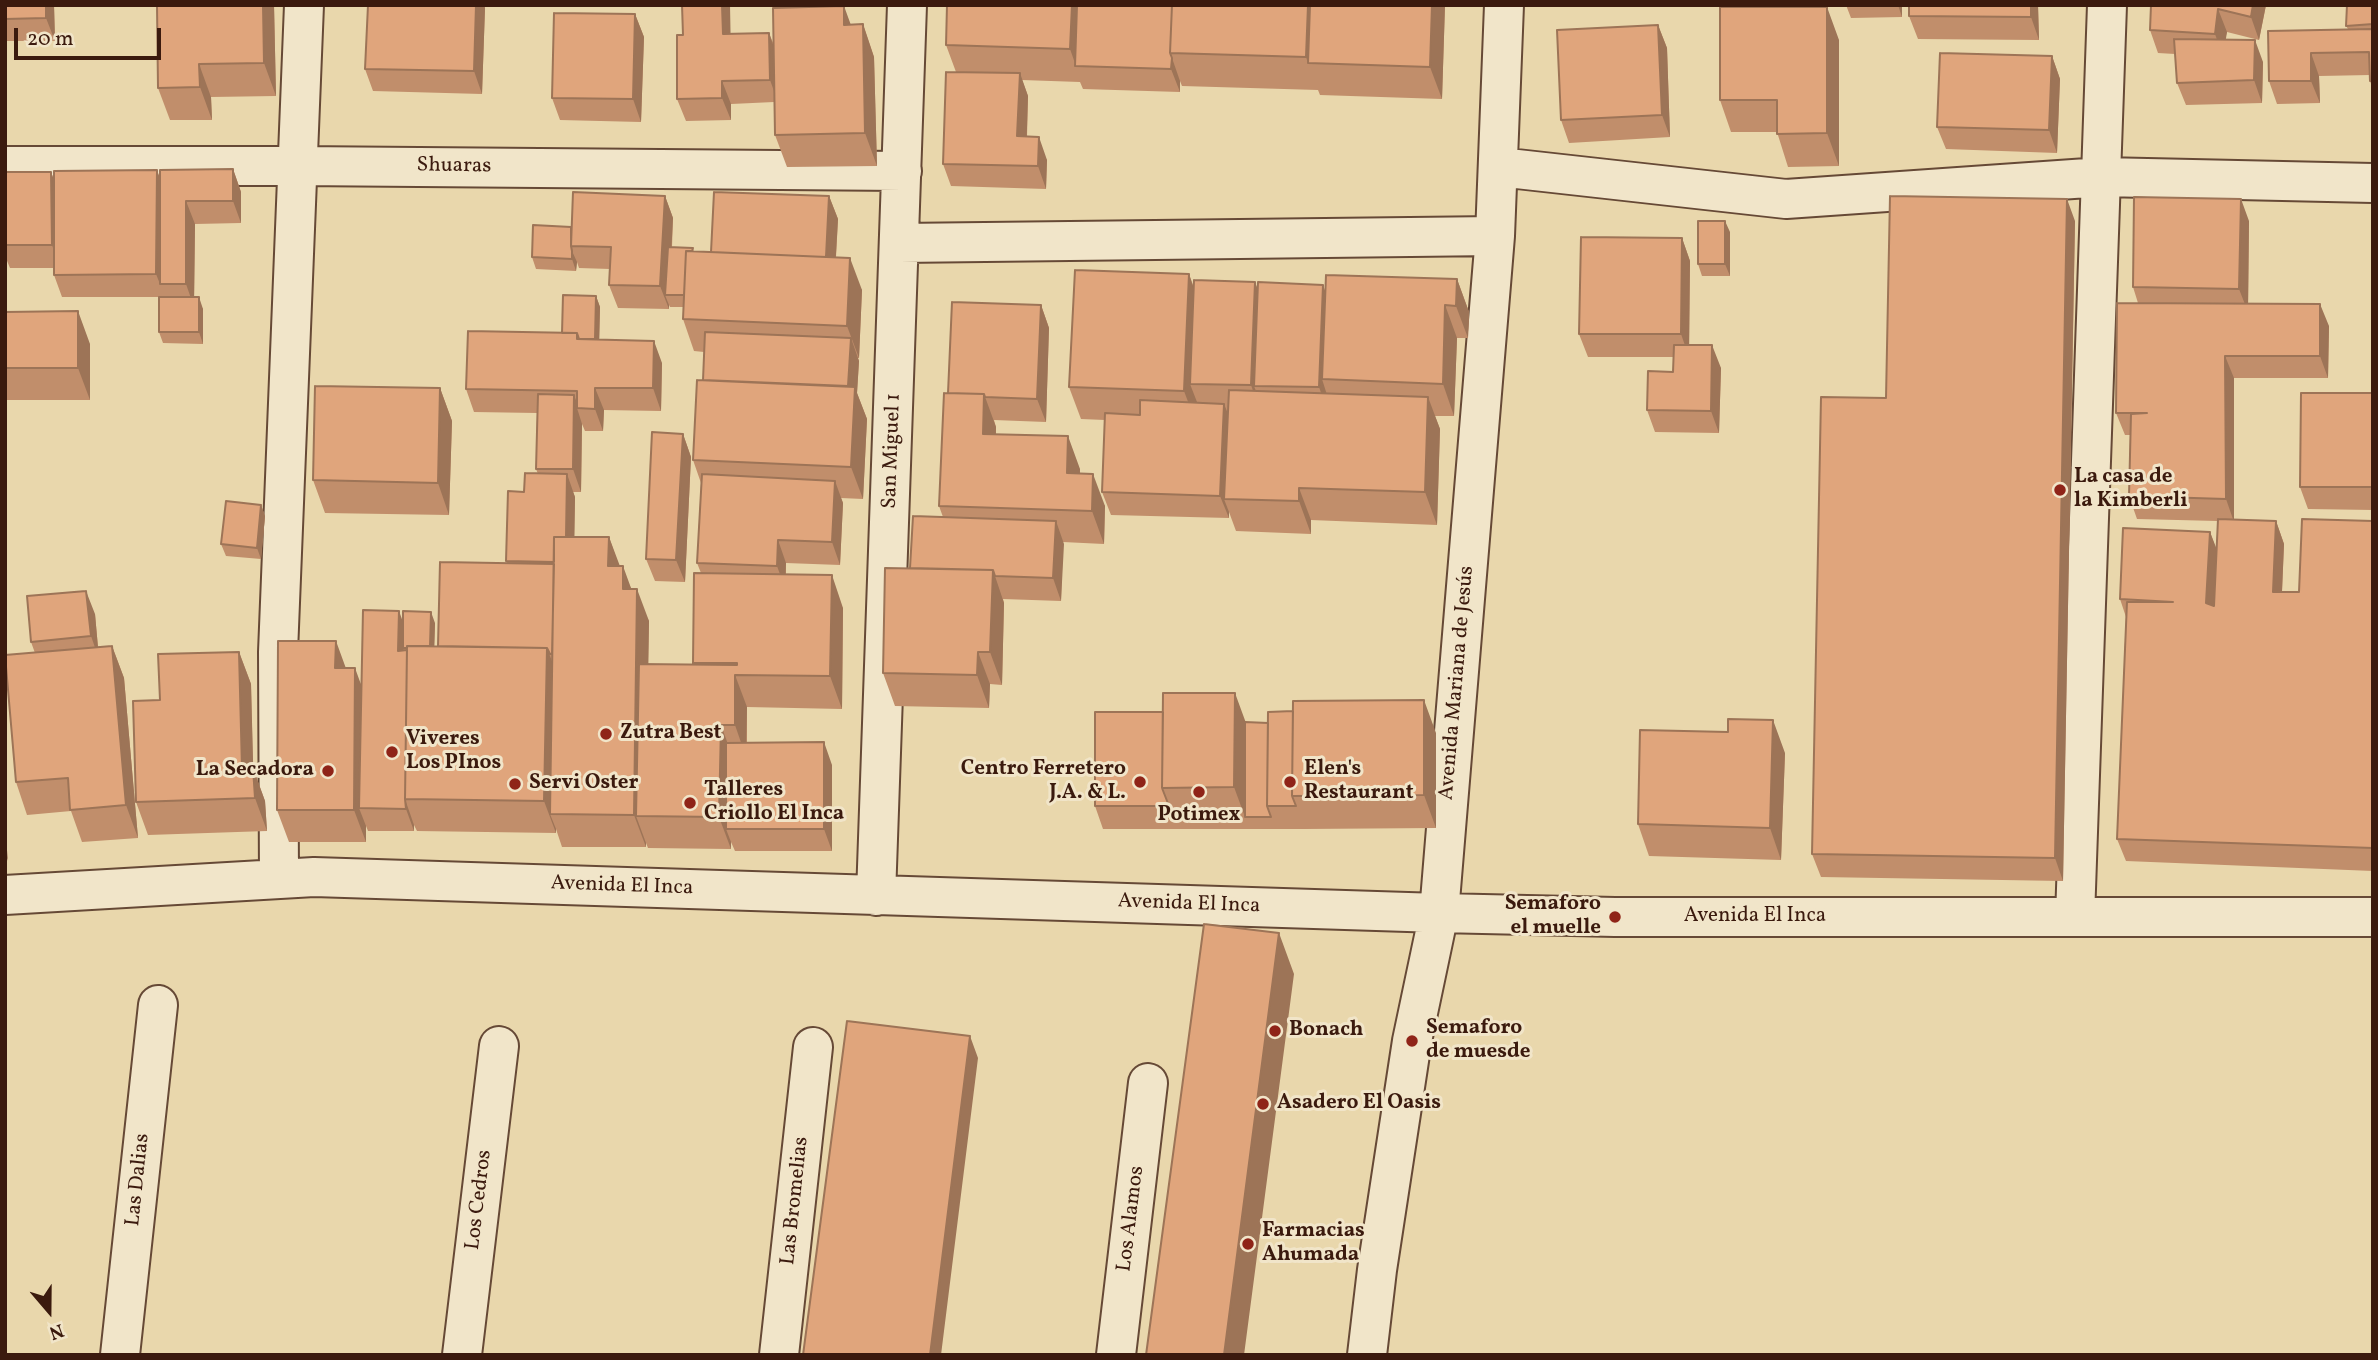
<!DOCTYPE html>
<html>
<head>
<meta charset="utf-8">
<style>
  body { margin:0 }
  #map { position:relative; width:2378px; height:1360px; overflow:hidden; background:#e9d7ac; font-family:Vollkorn,serif }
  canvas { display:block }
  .frame { position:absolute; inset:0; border:7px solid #3b1a0e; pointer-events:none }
  .north { position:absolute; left:14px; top:1276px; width:70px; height:70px; -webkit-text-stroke:5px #f1e5c9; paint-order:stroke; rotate:160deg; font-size:19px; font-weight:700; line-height:28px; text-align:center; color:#3b1a0e }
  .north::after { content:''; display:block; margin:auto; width:24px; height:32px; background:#3b1a0e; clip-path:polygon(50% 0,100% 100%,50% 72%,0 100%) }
  .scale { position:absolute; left:14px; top:28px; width:147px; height:32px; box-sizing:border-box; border:4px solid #3b1a0e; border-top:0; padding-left:9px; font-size:21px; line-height:24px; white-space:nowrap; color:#3b1a0e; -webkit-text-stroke:5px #f1e5c9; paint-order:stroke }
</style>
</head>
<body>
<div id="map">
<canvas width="2378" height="1360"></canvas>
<div class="frame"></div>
<div class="north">N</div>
<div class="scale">20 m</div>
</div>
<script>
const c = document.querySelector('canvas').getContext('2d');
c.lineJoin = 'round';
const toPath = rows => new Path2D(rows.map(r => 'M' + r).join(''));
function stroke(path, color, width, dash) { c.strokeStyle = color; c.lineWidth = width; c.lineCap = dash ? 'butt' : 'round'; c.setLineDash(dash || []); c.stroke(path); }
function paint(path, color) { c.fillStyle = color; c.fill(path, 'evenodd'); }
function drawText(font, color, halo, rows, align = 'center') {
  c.font = font + ' Vollkorn,serif'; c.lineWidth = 6; c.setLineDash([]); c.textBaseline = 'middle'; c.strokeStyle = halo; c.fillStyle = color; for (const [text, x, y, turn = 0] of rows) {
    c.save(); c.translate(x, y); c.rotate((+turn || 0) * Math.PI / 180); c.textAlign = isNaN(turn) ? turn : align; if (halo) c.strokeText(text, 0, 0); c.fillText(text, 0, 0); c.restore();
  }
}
const minor = toPath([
  [5,166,298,166,902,171],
  [1499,167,1786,199,2102,177,2373,183],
  [900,243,1495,236],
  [279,879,278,652,304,5],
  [5,895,314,877,1439,913,1615,917,2373,917],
  [876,896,907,5],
  [2075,917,2107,5],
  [120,1355,158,1005],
  [462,1355,499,1046],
  [779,1355,813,1047],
  [1116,1355,1148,1083],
  [1367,1355,1377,1270,1412,1041,1439,913,1495,236,1504,5]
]);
stroke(minor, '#664936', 42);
stroke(minor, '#f1e5c9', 38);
paint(toPath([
  [5,5,54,5,55,41,7,41,5,36],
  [157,5,274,5,276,96,211,97,212,120,170,120,158,88],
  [368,5,484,5,485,8,482,94,373,91,365,69],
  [947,5,1445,5,1442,99,1320,95,1318,90,1182,86,1180,81,1180,92,1083,89,1080,82,1022,80,1028,96,1027,137,1047,160,1046,189,951,186,943,164,956,72,946,45],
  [1846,5,1902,5,1902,17,1851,18],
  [2038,5,2039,40,1918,39,1909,16],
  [2151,5,2266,5,2259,40,2227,32,2225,39,2263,62,2262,103,2186,105,2177,83,2175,54,2158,53,2150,30],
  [2373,5,2373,89,2370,81,2370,75,2319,76,2320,103,2277,104,2269,81,2348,29,2346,26],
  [1721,7,1774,7,1839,40,1839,166,1788,167,1777,132,1731,132,1720,100],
  [635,14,644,37,641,122,560,120,552,98],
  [863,24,874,57,877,166,787,167,775,135,774,102,731,104,731,120,686,121,677,99,731,34,769,33,774,45,851,25],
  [1658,25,1667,48,1670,137,1569,143,1561,120],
  [2052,56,2060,79,2057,153,1946,149,1937,127],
  [233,169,241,192,241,223,195,224,194,297,203,309,203,344,163,343,159,332,159,297,62,297,54,275,54,268,10,268,5,256,5,172,51,172,54,180,157,170,160,180],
  [665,196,673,218,672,247,693,248,694,252,711,252,829,196,838,219,836,257,862,290,859,358,858,358,859,361,857,393,867,419,863,499,841,498,843,503,840,565,786,563,786,574,843,608,842,709,747,707,747,743,832,765,832,851,735,851,731,842,731,849,648,848,646,843,646,847,562,847,556,829,556,833,417,831,414,825,414,831,368,831,366,826,366,842,289,842,277,810,346,668,362,685,403,622,435,623,434,646,438,646,507,563,506,561,524,492,538,474,536,469,537,413,474,412,466,389,562,333,596,296,600,307,599,339,662,363,661,411,604,410,603,431,585,431,582,424,581,492,573,492,575,497,574,537,609,537,619,566,649,621,648,664,694,665,693,663,701,573,697,563,701,483,693,460,703,380,704,352,694,351,683,319,683,307,670,307,669,305,669,309,618,308,609,285,610,269,579,268,577,262,576,271,536,269,532,257,571,227],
  [2075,221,2063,881,1821,877,1812,854,1886,398],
  [2249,221,2248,304,2329,326,2328,378,2234,378,2234,520,2276,521,2284,544,2282,592,2299,592,2373,521,2373,871,2126,861,2117,839,2126,617,2120,599,2210,532,2216,549,2218,521,2137,519,2129,496,2130,435,2125,435,2116,413,2138,303,2133,287],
  [1730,232,1730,276,1702,276,1698,264],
  [1682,238,1690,261,1689,345,1721,368,1719,433,1655,432,1647,410,1673,372,1673,357,1588,357,1579,334],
  [1189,274,1194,288,1255,282,1258,291,1326,292,1457,279,1469,312,1468,338,1457,338,1454,416,1435,416,1440,429,1437,525,1311,520,1311,534,1236,531,1229,512,1229,518,1111,515,1102,492,1105,420,1081,419,1069,387],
  [1041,305,1049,328,1046,422,994,420,996,427,996,434,1080,469,1080,473,1105,506,1104,544,1063,542,1061,601,1003,599,1004,603,1002,685,990,684,989,708,895,706,883,673,910,568,943,517,939,506,948,393],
  [5,312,90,344,90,400,5,400],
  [440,388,452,421,449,515,325,513,313,480],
  [2373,393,2373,510,2308,509,2300,487],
  [683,434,691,457,685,582,655,581,646,559],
  [261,505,265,516,261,559,226,556,221,544],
  [95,614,98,647,112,646,124,678,138,838,82,842,71,811,27,815,16,782,35,653,31,642],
  [239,652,251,684,253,768,265,801,267,831,148,835,136,802,160,700],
  [1245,722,1436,733,1436,828,1304,829,1103,829,1095,806],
  [1785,753,1781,860,1649,856,1638,824]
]), '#c18e6b');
paint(toPath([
  [46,5,54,5,55,41,46,18],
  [263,5,274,5,276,96,264,63],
  [476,5,484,5,485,8,482,94,474,71],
  [722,5,730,5,731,57,723,34],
  [1072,5,1085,5,1076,66,1070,49],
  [1308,5,1321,5,1308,63,1306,57],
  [1432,5,1445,5,1442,99,1430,67],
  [1898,5,1902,5,1902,17],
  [2031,5,2038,5,2039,40,2031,17],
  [2253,5,2266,5,2259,40,2251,17],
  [844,6,856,39,844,25],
  [1827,7,1839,40,1839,166,1827,133],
  [2218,9,2227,32,2223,57,2215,34],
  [635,14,644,37,641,122,633,99],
  [863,24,874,57,877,166,865,133],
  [1658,25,1667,48,1670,137,1662,115],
  [769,33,777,56,778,102,770,80],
  [2255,40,2263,62,2262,103,2254,80],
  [2311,53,2319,76,2320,103,2311,81],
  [2052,56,2060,79,2057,153,2049,130],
  [1172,58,1180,81,1180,92,1171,69],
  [199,64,211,97,212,120,200,87],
  [1020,73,1028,96,1026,159,1017,136],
  [722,81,731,104,731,120,722,98],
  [1039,137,1047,160,1046,189,1038,166],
  [233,169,241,192,241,223,233,201],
  [157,170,165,193,160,284,156,274],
  [51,172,59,194,60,268,52,245],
  [665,196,673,218,669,295,665,295,669,305,669,309,660,286],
  [829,196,838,219,834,288,826,265],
  [2067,199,2075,221,2063,881,2055,858],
  [2241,199,2249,221,2248,312,2239,289],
  [186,201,195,224,194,307,186,284],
  [1725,221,1730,232,1730,276,1725,264],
  [1682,238,1690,261,1689,357,1681,334],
  [572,251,577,262,576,271,572,259],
  [850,258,862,290,859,358,847,326],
  [1189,274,1200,307,1190,384,1197,402,1196,423,1184,391],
  [1457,279,1469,312,1468,338,1456,306],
  [1255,282,1263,304,1254,386,1259,399,1259,408,1251,385],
  [1323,285,1331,307,1322,379,1327,395,1327,410,1319,387],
  [596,296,600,307,599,352,595,341],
  [199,297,203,309,203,344,199,332],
  [2320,304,2329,326,2328,378,2320,356],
  [1041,305,1049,328,1046,422,1037,399],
  [1445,305,1457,338,1454,416,1443,384],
  [78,311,90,344,90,400,78,368],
  [851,338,859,361,857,393,867,419,863,499,851,467,848,395],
  [654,341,662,363,661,411,653,388],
  [1712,345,1721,368,1719,433,1711,411],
  [2225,356,2234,378,2234,522,2226,499],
  [440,388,452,421,449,515,438,483],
  [595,388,604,410,603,431,595,409],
  [984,394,996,427,995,466,983,434],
  [574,395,579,408,577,408,582,424,581,492,573,469],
  [1428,397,1440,429,1437,525,1425,492],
  [1224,404,1233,426,1224,499,1229,512,1229,518,1220,496],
  [683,434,691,457,685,582,676,560],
  [1068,436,1080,469,1079,506,1067,473],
  [567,474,575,497,574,567,566,545],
  [1093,474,1105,506,1104,544,1092,511],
  [835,481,843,503,840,565,832,542],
  [1299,488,1311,520,1311,534,1299,501],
  [261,505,265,516,261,559,257,548],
  [1056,521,1064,544,1061,601,1053,578],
  [2276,521,2284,544,2281,614,2273,592],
  [2210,532,2219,555,2214,626,2206,603],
  [609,537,621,569,608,566],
  [778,540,786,563,785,588,777,566],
  [623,566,635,599,623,589],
  [993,570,1004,603,1002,685,990,652],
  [832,575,843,608,842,709,830,676],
  [637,589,649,621,646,816,636,816,646,843,646,847,634,815],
  [86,591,95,614,99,659,91,636],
  [399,611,407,633,403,648,406,658,398,651],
  [431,612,435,623,434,660,430,648],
  [336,641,348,674,335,668],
  [112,646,124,678,138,838,126,805],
  [547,648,559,680,550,814,556,829,556,833,544,801],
  [239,652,251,684,254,798,242,769],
  [978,652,990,684,989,708,977,675],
  [355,668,367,701,359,808,366,826,366,842,354,810],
  [735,675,747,707,746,757,735,725],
  [1235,693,1250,734,1245,817,1234,787],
  [1424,700,1436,733,1436,828,1424,795],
  [1773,720,1785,753,1781,860,1770,828],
  [721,725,733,758,726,829,731,842,731,849,719,817],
  [824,742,832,765,832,851,824,829],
  [253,768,265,801,267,831,255,798],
  [406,802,414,825,414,831,406,809],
  [5,828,8,861,5,852],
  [1279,933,1294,974,1244,1355,1224,1355],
  [970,1036,978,1058,941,1355,930,1355]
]), '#9d7457');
const building = toPath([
  [5,5,46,5,46,18,5,19,5,5],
  [157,5,263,5,264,63,199,64,200,87,158,88,157,5],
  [368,5,476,5,474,71,365,69,368,5],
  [682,5,722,5,723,34,769,33,770,80,722,81,722,98,677,99,677,35,683,35,682,5],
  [947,5,1072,5,1070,49,946,45,947,5],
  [1077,5,1172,5,1170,53,1172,58,1171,69,1075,66,1077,5],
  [1172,5,1308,5,1306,57,1170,53,1172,5],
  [1310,5,1432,5,1430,67,1308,63,1310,5],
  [1721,5,1766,5,1766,7,1721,7,1721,5],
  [1909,5,2031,5,2031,17,1909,16,1909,5],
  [2151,5,2253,5,2251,17,2218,9,2215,34,2150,30,2151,5],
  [2347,5,2373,5,2373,24,2346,26,2347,5],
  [844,6,844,25,863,24,865,133,775,135,773,8,844,6],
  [1720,7,1827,7,1827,133,1777,134,1777,100,1720,100,1720,7],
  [554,13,635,14,633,99,552,98,554,13],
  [1658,25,1662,115,1561,120,1557,30,1658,25],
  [2373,29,2373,81,2370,81,2369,52,2311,53,2311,81,2269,81,2268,31,2373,29],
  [2174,39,2255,40,2254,80,2177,83,2174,39],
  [1940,53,2052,56,2049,130,1937,127,1940,53],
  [946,72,1020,73,1017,136,1039,137,1038,166,943,164,946,72],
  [233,169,233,201,186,201,186,284,160,284,160,170,233,169],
  [157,170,156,274,54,275,54,171,157,170],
  [5,172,51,172,52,245,5,245,5,172],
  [573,192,665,196,660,286,609,285,611,247,571,246,573,192],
  [714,192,829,196,826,257,711,252,714,192],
  [1890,196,2067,199,2055,858,1812,854,1821,397,1886,398,1890,196],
  [2134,197,2241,199,2239,289,2133,287,2134,197],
  [1698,221,1725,221,1725,264,1698,264,1698,221],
  [533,225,571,227,571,246,572,251,572,259,532,257,533,225],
  [1581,237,1682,238,1681,334,1579,334,1581,237],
  [668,247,693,248,692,251,686,251,684,295,665,295,668,247],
  [686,251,850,258,847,326,683,319,686,251],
  [1075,270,1189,274,1184,391,1069,387,1075,270],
  [1326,275,1457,279,1456,306,1445,305,1443,384,1322,379,1326,275],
  [1194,280,1255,282,1251,385,1190,384,1194,280],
  [1258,282,1323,285,1319,387,1254,386,1258,282],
  [563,295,596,296,595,339,579,339,577,333,562,333,563,295],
  [159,297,199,297,199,332,159,332,159,297],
  [952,302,1041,305,1037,399,985,397,984,394,948,393,952,302],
  [2117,303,2320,304,2320,356,2225,356,2226,499,2129,496,2131,414,2147,413,2116,413,2117,303],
  [78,311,78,368,5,368,5,312,78,311],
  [468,331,577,333,577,339,654,341,653,388,595,388,595,409,577,408,577,391,466,389,468,331],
  [705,332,851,338,848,386,703,380,705,332],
  [1674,345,1712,345,1711,411,1647,410,1648,371,1673,372,1674,345],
  [697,380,855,387,851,467,693,460,697,380],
  [315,386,440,388,438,483,313,480,315,386],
  [1229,390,1428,397,1425,492,1299,488,1299,501,1224,499,1229,390],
  [944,393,984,394,983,434,1068,436,1067,473,1093,474,1092,511,939,506,944,393],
  [2301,393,2373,393,2373,487,2300,487,2301,393],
  [538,394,574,395,573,469,536,469,538,394],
  [1140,400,1224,404,1220,496,1102,492,1105,413,1140,415,1140,400],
  [652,432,683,434,676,560,646,559,652,432],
  [525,473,567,474,566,537,554,537,554,562,506,561,508,491,524,492,525,473],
  [702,474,835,481,832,542,778,540,777,566,697,563,702,474],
  [226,501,261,505,257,548,221,544,226,501],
  [913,516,1056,521,1053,578,995,576,993,570,910,568,913,516],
  [2218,519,2276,521,2273,592,2299,592,2302,519,2373,521,2373,848,2117,839,2127,602,2173,602,2120,599,2123,528,2210,532,2206,603,2214,606,2218,519],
  [554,537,609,537,608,566,623,566,623,589,637,589,634,815,550,814,554,537],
  [440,562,554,564,552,654,550,654,547,648,438,646,440,562],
  [885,568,993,570,990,652,978,652,977,675,883,673,885,568],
  [694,573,832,575,830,676,735,675,735,725,721,725,719,817,636,816,639,664,737,665,737,663,693,663,694,573],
  [86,591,91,636,31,642,27,596,86,591],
  [363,610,399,611,398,651,407,650,405,799,406,809,359,808,363,610],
  [403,611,431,612,430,646,407,646,407,648,403,648,403,611],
  [278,641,336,641,335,668,355,668,354,810,277,810,278,641],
  [112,646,126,805,70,810,68,778,16,782,5,655,112,646],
  [407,646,547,648,544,801,405,799,407,646],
  [239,652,242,769,253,768,255,798,136,802,133,701,160,700,158,654,239,652],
  [1163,693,1235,693,1234,787,1162,788,1163,693],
  [1424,700,1424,795,1292,796,1293,701,1424,700],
  [1293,711,1292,796,1296,806,1267,806,1268,712,1293,711],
  [1095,712,1163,712,1162,788,1169,806,1095,806,1095,712],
  [1728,719,1773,720,1770,828,1638,824,1640,730,1728,732,1728,719],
  [1245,722,1268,723,1267,806,1271,817,1245,817,1245,722],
  [824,742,824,829,726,829,726,743,824,742],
  [1204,924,1279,933,1224,1355,1146,1355,1204,924],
  [847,1021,970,1036,930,1355,803,1355,847,1021]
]);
paint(building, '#e0a57c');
stroke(building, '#9d7457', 2);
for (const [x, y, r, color] of [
  [2060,490,7,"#8f2418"],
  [606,734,7,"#8f2418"],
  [392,752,7,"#8f2418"],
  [328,771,7,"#8f2418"],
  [1140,782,7,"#8f2418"],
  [1290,782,7,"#8f2418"],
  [515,784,7,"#8f2418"],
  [1199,792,7,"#8f2418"],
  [690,803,7,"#8f2418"],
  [1615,917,7,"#8f2418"],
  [1275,1031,7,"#8f2418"],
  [1412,1041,7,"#8f2418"],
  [1263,1104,7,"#8f2418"],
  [1248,1244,7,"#8f2418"]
]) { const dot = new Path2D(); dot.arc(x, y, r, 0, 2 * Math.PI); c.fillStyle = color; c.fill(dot); stroke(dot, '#f1e5c9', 2.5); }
drawText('21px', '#3b1a0e', '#f1e5c9', [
  ["Shuaras",454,167,1],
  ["San Miguel 1",893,451,-88],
  ["Avenida Mariana de Jesús",1458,683,-85],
  ["Avenida El Inca",622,887,2],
  ["Avenida El Inca",1189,905,2],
  ["Avenida El Inca",1755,917],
  ["Las Dalias",139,1180,-84],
  ["Los Cedros",480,1200,-83],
  ["Las Bromelias",796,1201,-84],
  ["Los Alamos",1132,1219,-83]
]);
drawText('bold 21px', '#3b1a0e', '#f1e5c9', [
  ["La casa de",2074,478],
  ["la Kimberli",2074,502],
  ["Zutra Best",620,734],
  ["Viveres",406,740],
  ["Los PInos",406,764],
  ["Centro Ferretero",1126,770,"right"],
  ["J.A. & L.",1126,794,"right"],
  ["Elen's",1304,770],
  ["Restaurant",1304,794],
  ["La Secadora",314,771,"right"],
  ["Servi Oster",529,784],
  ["Talleres",704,791],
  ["Criollo El Inca",704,815],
  ["Potimex",1199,816,"center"],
  ["Semaforo",1601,905,"right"],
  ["el muelle",1601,929,"right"],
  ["Semaforo",1426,1029],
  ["de muesde",1426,1053],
  ["Bonach",1289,1031],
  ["Asadero El Oasis",1277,1104],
  ["Farmacias",1262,1232],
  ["Ahumada",1262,1256]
], 'left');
</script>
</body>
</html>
